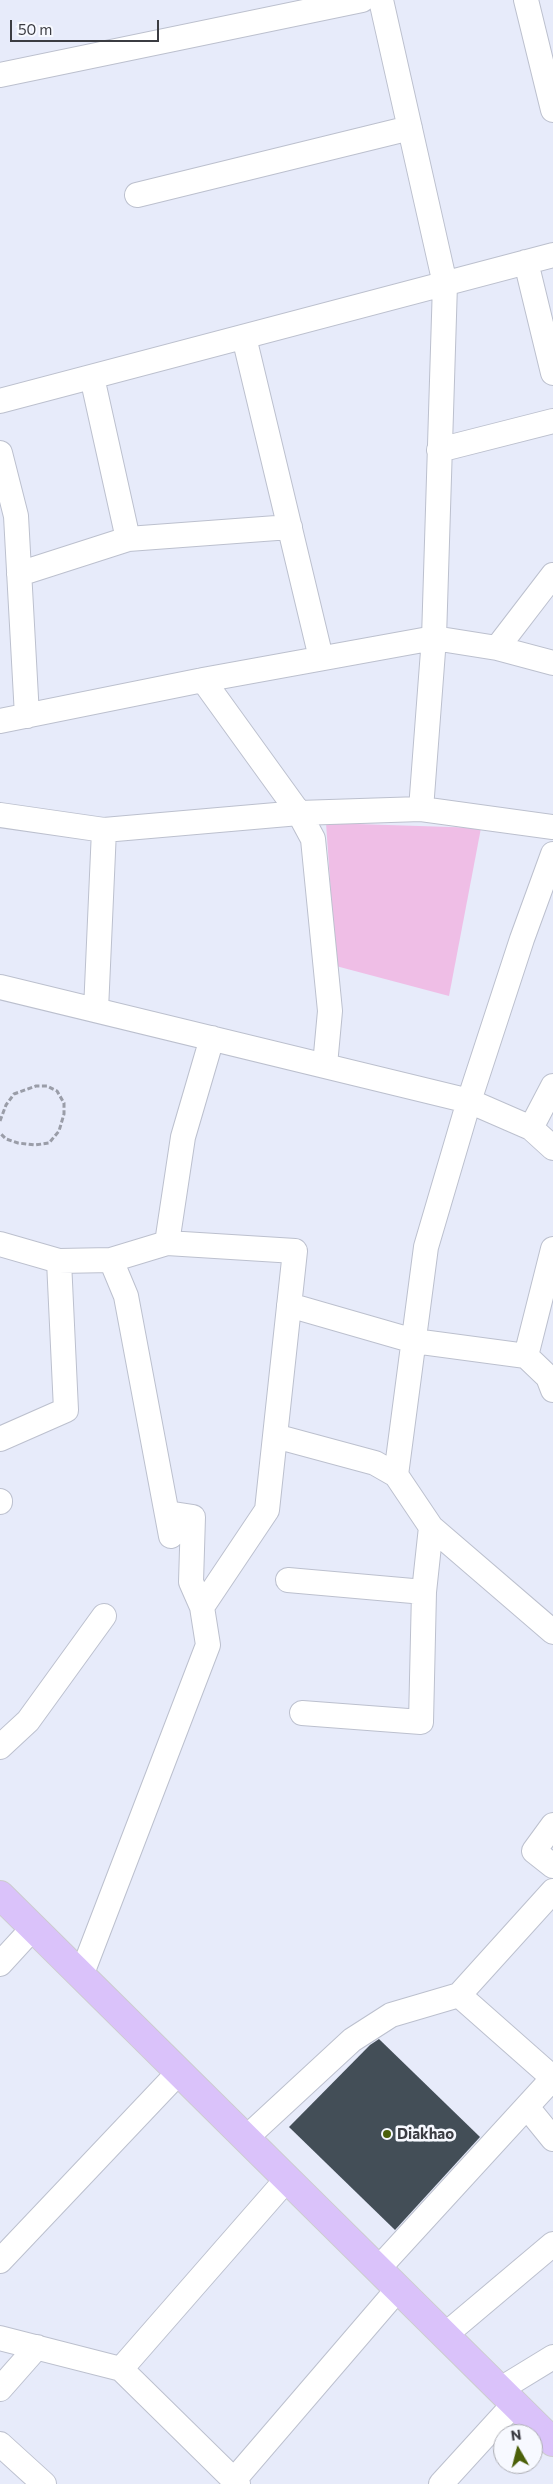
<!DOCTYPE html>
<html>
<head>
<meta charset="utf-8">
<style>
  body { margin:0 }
  #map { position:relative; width:553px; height:2484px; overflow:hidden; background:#e7ebfa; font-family:Commissioner,sans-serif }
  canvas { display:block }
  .north { position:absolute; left:493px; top:2424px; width:50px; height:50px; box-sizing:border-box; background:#f7f9ff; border:1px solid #acadb3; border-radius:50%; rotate:352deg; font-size:14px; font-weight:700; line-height:20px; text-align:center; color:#3b3c42 }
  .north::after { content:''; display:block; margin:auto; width:18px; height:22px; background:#4b6009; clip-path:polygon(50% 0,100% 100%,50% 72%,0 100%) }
  .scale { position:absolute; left:10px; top:20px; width:149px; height:22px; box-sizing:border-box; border:2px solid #3b3c42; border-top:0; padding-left:6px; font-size:15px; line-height:18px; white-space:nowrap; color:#3b3c42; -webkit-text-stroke:4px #f7f9ff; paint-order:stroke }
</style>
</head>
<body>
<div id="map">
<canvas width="553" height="2484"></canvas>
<div class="north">N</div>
<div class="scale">50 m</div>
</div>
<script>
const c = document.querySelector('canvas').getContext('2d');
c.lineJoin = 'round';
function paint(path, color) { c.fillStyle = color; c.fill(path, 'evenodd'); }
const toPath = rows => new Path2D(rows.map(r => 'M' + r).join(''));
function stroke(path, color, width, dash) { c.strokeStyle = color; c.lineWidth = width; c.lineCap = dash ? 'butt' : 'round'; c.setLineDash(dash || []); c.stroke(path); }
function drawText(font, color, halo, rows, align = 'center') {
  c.font = font + ' Commissioner,sans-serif'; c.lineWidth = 5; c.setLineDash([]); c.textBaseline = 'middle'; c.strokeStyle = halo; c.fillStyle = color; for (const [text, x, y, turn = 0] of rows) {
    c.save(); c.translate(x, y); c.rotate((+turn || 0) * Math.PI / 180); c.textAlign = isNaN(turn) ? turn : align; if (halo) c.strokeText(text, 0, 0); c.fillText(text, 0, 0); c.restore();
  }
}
paint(toPath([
  [326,823,481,828,449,996,336,966]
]), '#efbee6');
paint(toPath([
  [379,2039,480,2137,395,2230,289,2127,370,2045]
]), '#434e57');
const minor = toPath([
  [381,0,445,284,434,638,421,809],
  [526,0,553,110],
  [0,75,362,0],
  [137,195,410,128],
  [526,262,553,373],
  [244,337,321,658],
  [92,377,128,539],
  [0,401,553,255],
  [439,450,553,421],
  [0,453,16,516,27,716],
  [19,574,128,539,290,527],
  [497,648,553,575],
  [203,680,299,813,313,839,330,1011,325,1065],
  [0,721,203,680,434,638,497,648,553,663],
  [0,815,104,830,299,813,421,809,553,827],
  [0,987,469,1101,531,1128,553,1148],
  [96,1010,104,830],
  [531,1128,553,1086],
  [167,1243,183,1137,212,1038],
  [0,1244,59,1261,111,1260,167,1243,295,1251,267,1510,202,1607,208,1645,81,1976],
  [111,1260,126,1296,171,1536],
  [289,1305,414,1341,526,1356,548,1377,553,1390],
  [526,1356,553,1249],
  [275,1436,375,1463,396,1475,431,1527,553,1632],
  [0,1439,66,1410,59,1261],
  [396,1475,426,1247,469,1101,522,939,553,854],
  [0,1501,0,1502],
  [167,1513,193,1517,191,1582,202,1607],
  [288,1580,424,1592],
  [302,1713,421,1722,424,1592,431,1527],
  [0,1747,28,1721,104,1616],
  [553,1825,534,1851,553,1866],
  [0,1964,33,1928],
  [459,1995,553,2078],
  [527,2107,553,2139],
  [246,2138,352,2040,391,2015,459,1995,553,1891],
  [0,2261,179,2072],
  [378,2269,553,2078],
  [445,2335,553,2244],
  [0,2338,121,2369,238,2484],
  [121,2369,287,2179],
  [0,2389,37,2347],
  [499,2390,553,2357],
  [0,2444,44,2484],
  [234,2480,398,2289],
  [441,2484,514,2404]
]);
const major = toPath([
  [0,1895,553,2442]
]);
stroke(minor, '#bcc0ce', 26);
stroke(major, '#ccccce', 30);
stroke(toPath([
  [0,1121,6,1105,14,1094,36,1086,47,1086,57,1091,64,1103,64,1114,59,1131,49,1143,35,1145,18,1143,6,1139,0,1133]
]), '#9a9da8', 3, [5, 2.5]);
stroke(minor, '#fff', 24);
stroke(major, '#dac2fa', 28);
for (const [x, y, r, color] of [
  [387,2134,5,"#4b6009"]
]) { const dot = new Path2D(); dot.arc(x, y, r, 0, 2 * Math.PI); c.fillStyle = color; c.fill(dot); stroke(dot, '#f7f9ff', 2); }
drawText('bold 15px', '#3b3c42', '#f7f9ff', [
  ["Diakhao",397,2134]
], 'left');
</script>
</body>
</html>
